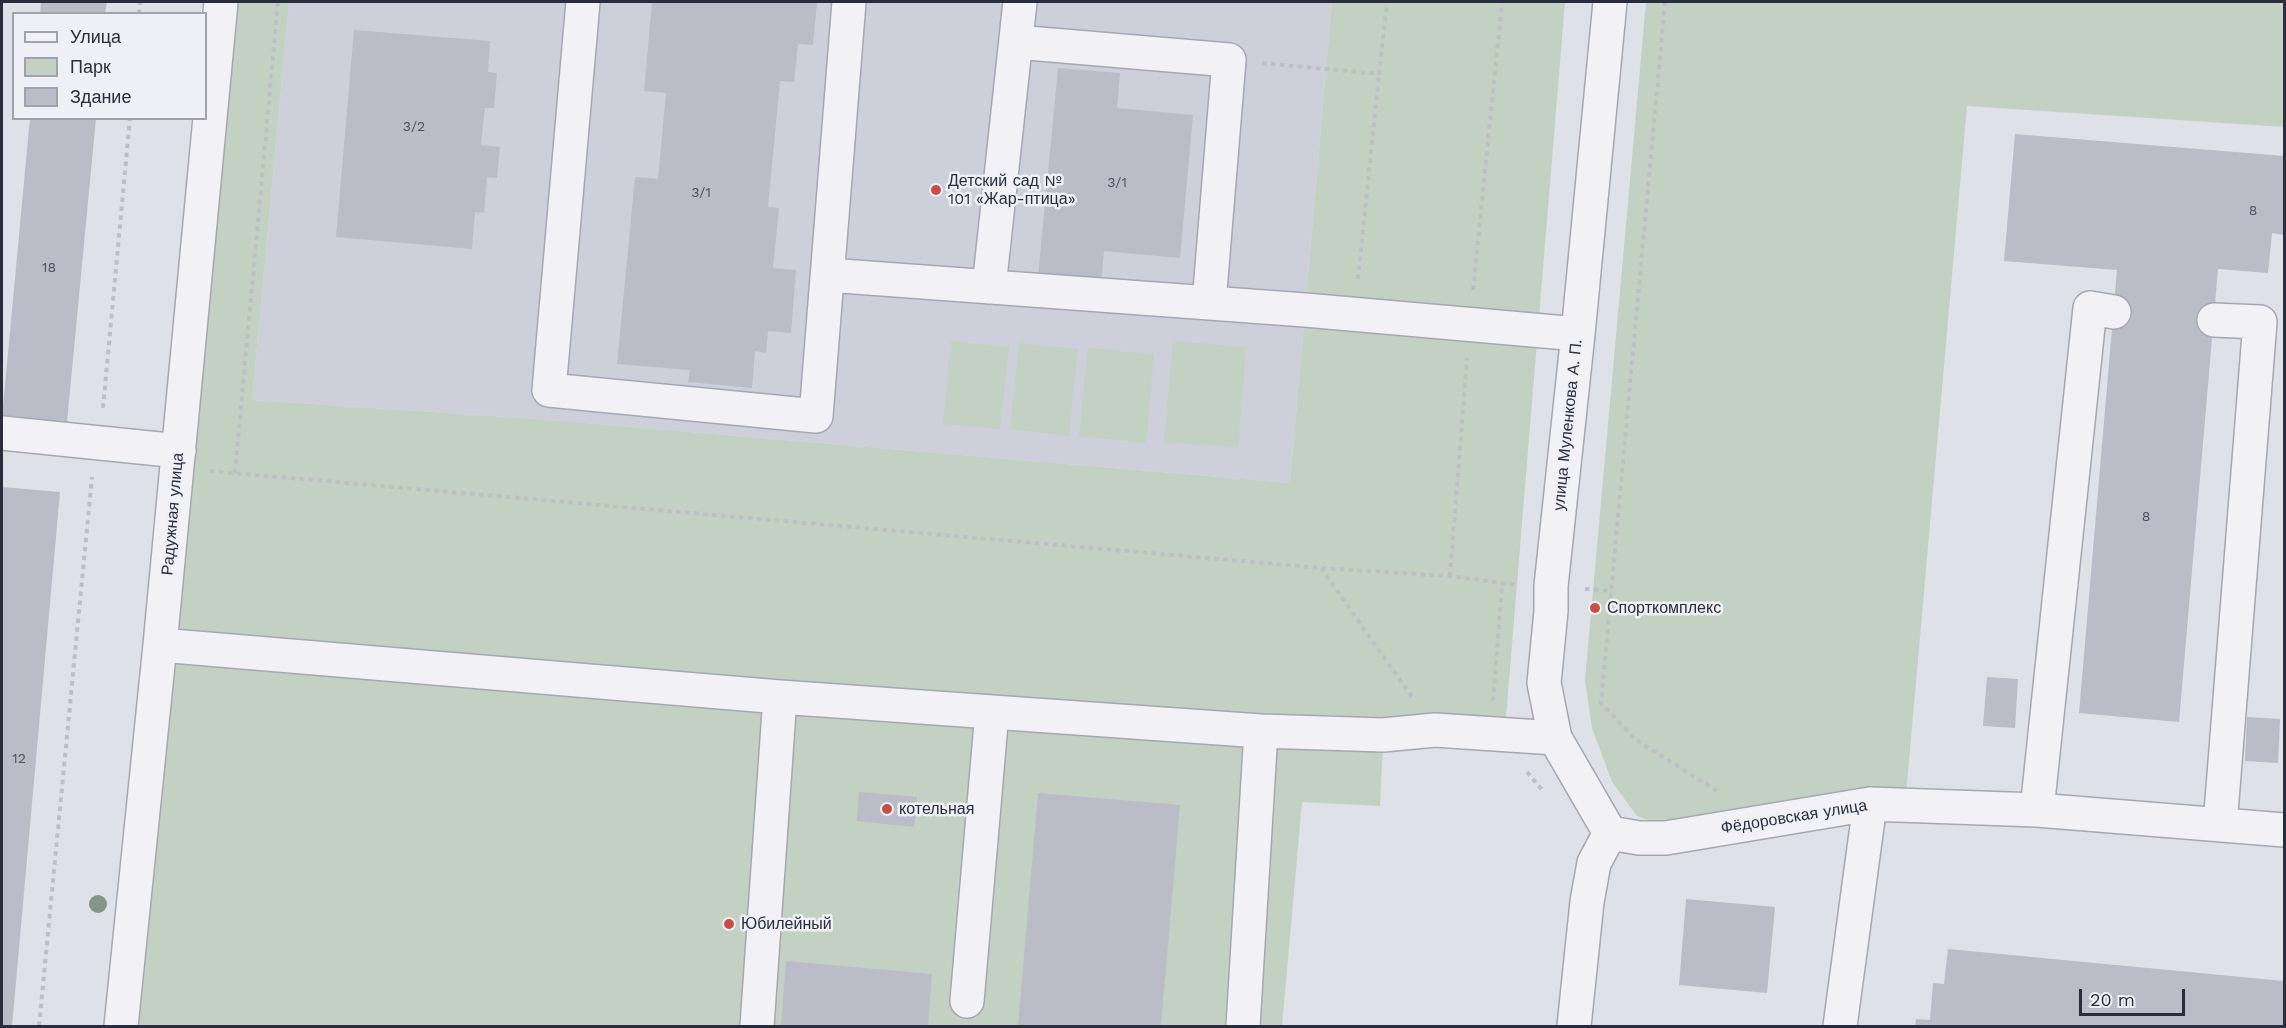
<!DOCTYPE html>
<html>
<head>
<meta charset="utf-8">
<style>
  body { margin:0 }
  #map { position:relative; width:2286px; height:1028px; overflow:hidden; background:#dfe1e8; font-family:"Work Sans",sans-serif }
  canvas { display:block }
  .frame { position:absolute; inset:0; border:3px solid #292d3e; pointer-events:none }
  .legend { position:absolute; left:12px; top:12px; width:195px; height:108px; box-sizing:border-box; background:#eff0f5; border:2px solid #a0a2ac; margin:0; padding:8px 10px; list-style:none; font-size:18px; color:#292d3e }
  .legend li { display:flex; align-items:center; gap:12px; height:30px }
  .legend b { width:30px; border:2px solid #a0a2ac }
  .scale { position:absolute; left:2079px; top:989px; width:106px; height:27px; box-sizing:border-box; border:3px solid #292d3e; border-top:0; padding-left:8px; font-size:18px; line-height:21px; white-space:nowrap; color:#292d3e; -webkit-text-stroke:4px #eff0f5; paint-order:stroke }
</style>
</head>
<body>
<div id="map">
<canvas width="2286" height="1028"></canvas>
<div class="frame"></div>
<ul class="legend">
<li><b style="height:8px;background:#f2f2f6"></b>Улица</li>
<li><b style="height:16px;background:#c2d1c1"></b>Парк</li>
<li><b style="height:16px;background:#babcc7"></b>Здание</li>
</ul>
<div class="scale">20 m</div>
</div>
<script>
const c = document.querySelector('canvas').getContext('2d');
c.lineJoin = 'round';
function paint(path, color) { c.fillStyle = color; c.fill(path, 'evenodd'); }
const toPath = rows => new Path2D(rows.map(r => 'M' + r).join(''));
function stroke(path, color, width, dash) { c.strokeStyle = color; c.lineWidth = width; c.lineCap = dash ? 'butt' : 'round'; c.setLineDash(dash || []); c.stroke(path); }
function drawText(font, color, halo, rows, align = 'center') {
  c.font = font + ' "Work Sans",sans-serif'; c.lineWidth = 5; c.setLineDash([]); c.textBaseline = 'middle'; c.strokeStyle = halo; c.fillStyle = color; for (const [text, x, y, turn = 0] of rows) {
    c.save(); c.translate(x, y); c.rotate((+turn || 0) * Math.PI / 180); c.textAlign = isNaN(turn) ? turn : align; if (halo) c.strokeText(text, 0, 0); c.fillText(text, 0, 0); c.restore();
  }
}
paint(toPath([
  [289,2,1332,2,1290,483,537,419,252,400]
]), '#cdd0da');
paint(toPath([
  [233,2,289,2,252,400,537,419,1290,483,1332,2,1565,2,1506,717,1486,727,1384,720,1380,806,1302,802,1282,1026,131,1026],
  [1646,2,2284,2,2284,127,1967,106,1906,795,1660,824,1637,816,1612,782,1592,728,1585,680],
  [951,341,1009,347,1000,429,943,424],
  [1173,341,1246,347,1238,448,1164,442],
  [1019,343,1078,349,1069,436,1010,429],
  [1088,348,1154,354,1146,443,1079,436]
]), '#c2d1c1');
paint(toPath([
  [41,2,107,2,105,14,40,14],
  [652,2,817,2,813,45,798,44,794,82,780,81,768,207,779,208,773,268,796,270,791,333,768,331,766,353,755,351,752,388,688,382,690,370,617,364,635,177,658,179,666,93,644,91],
  [354,30,490,41,488,72,497,73,494,108,485,108,481,145,500,147,497,178,487,177,484,213,475,212,472,249,336,237],
  [1058,68,1120,73,1117,108,1193,115,1180,258,1104,251,1101,283,1038,277],
  [30,118,96,118,67,422,2,417],
  [2015,134,2284,156,2284,235,2272,233,2268,273,2218,269,2179,722,2079,713,2117,270,2004,261],
  [2,487,60,492,12,1026,2,1026],
  [1987,677,2018,679,2015,728,1983,726],
  [2247,717,2280,719,2278,763,2245,761],
  [859,792,917,797,914,827,857,821],
  [1038,793,1180,805,1161,1026,1018,1026],
  [1686,899,1775,907,1767,993,1679,985],
  [1948,949,2284,981,2284,1026,1915,1026,1916,1019,1930,1020,1933,983,1944,984],
  [786,961,932,974,928,1026,781,1026]
]), '#babcc7');
stroke(toPath([
  [2114,312,2214,320]
]), '#bbbdc6', 33, [33, 16]);
const minor = toPath([
  [583,2,549,390,816,416,849,2],
  [1016,42,1229,60,1209,303],
  [828,275,1305,310,1578,334],
  [989,287,1020,2],
  [2214,320,2260,322,2220,825],
  [2,433,179,451],
  [160,645,780,697,1261,731,1383,735,1435,730,1555,738],
  [2037,810,2090,308,2114,312],
  [1610,833,1555,738,1544,683,1551,611,1551,586,1578,334,1610,2],
  [1610,833,1639,838,1666,838,1870,804,2037,810,2284,830],
  [967,1001,992,712],
  [121,1026,160,645,221,2],
  [757,1026,780,697],
  [1243,1026,1261,731],
  [1574,1026,1587,902,1594,863,1610,833],
  [1840,1026,1870,804]
]);
stroke(minor, '#a5a7b2', 36);
stroke(toPath([
  [1665,2,1601,703,1635,739,1720,793],
  [139,14,140,2],
  [1262,63,1379,74,1387,2],
  [1358,279,1379,74],
  [1473,290,1502,2],
  [103,408,130,118],
  [210,471,1321,568,1450,576,1517,585],
  [235,473,278,2],
  [1321,568,1412,697],
  [1450,576,1467,358],
  [1585,589,1611,591],
  [1493,701,1502,585],
  [1527,772,1543,791],
  [39,1026,92,477]
]), '#bebfc6', 4, [4.5, 4.5]);
stroke(minor, '#f2f2f6', 33);
c.fillStyle = '#839687';
for (const [x, y] of [
  [98,904]
]) { c.beginPath(); c.arc(x, y, 9, 0, 2 * Math.PI); c.fill(); }
for (const [x, y, r, color] of [
  [936,190,6,"#c84e49"],
  [1595,608,6,"#c84e49"],
  [887,809,6,"#c84e49"],
  [729,924,6,"#c84e49"]
]) { const dot = new Path2D(); dot.arc(x, y, r, 0, 2 * Math.PI); c.fillStyle = color; c.fill(dot); stroke(dot, '#eff0f5', 2); }
drawText('14px', '#4d5160', null, [
  ["3/2",414,127],
  ["3/1",1117,183],
  ["3/1",701,193],
  ["8",2253,211],
  ["18",49,268],
  ["8",2146,517],
  ["12",19,759]
]);
drawText('16px', '#292d3e', '#eff0f5', [
  ["Детский сад №",948,181],
  ["101 «Жар-птица»",948,199],
  ["Спорткомплекс",1607,608],
  ["котельная",899,809],
  ["Юбилейный",741,924]
], 'left');
drawText('16px', '#292d3e', '#eff0f5', [
  ["улица Муленкова А. П.",1568,425,-84],
  ["Радужная улица",173,514,-85],
  ["Фёдоровская улица",1794,817,-9]
]);
</script>
</body>
</html>
